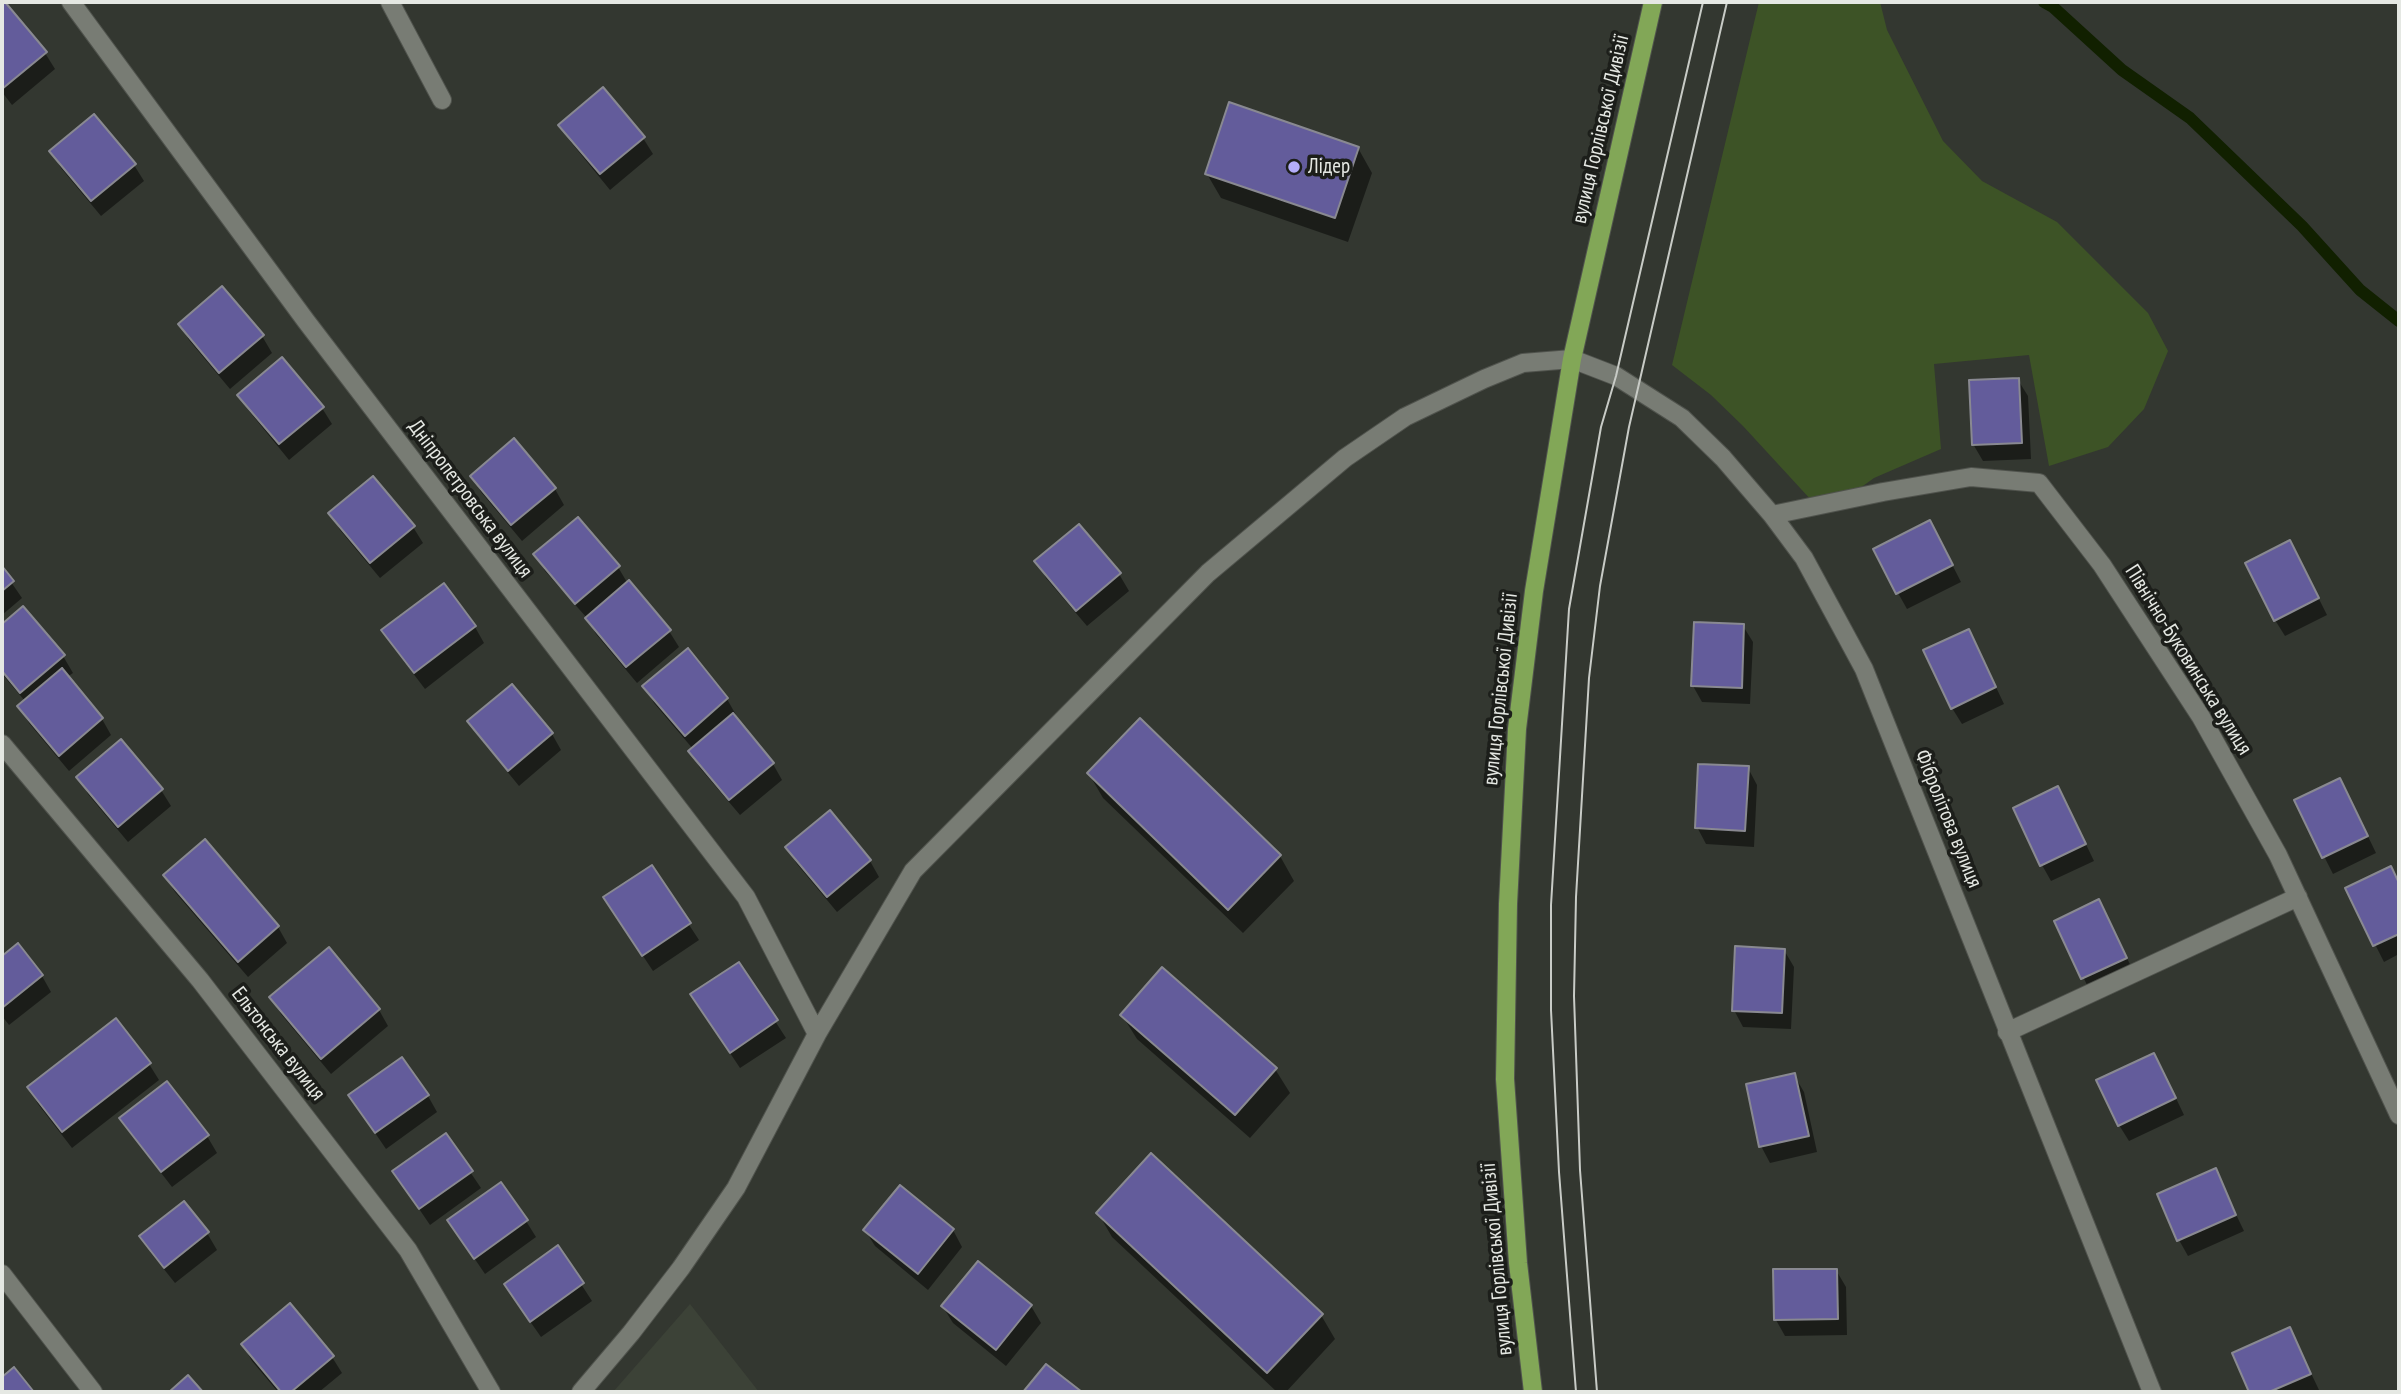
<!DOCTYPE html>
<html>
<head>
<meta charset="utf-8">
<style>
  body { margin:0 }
  #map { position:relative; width:2401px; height:1394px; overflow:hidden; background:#333730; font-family:"PT Sans Narrow",sans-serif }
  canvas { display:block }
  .frame { position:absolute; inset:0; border:4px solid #e5e8e3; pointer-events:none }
</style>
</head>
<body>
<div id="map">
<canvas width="2401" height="1394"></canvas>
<div class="frame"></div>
</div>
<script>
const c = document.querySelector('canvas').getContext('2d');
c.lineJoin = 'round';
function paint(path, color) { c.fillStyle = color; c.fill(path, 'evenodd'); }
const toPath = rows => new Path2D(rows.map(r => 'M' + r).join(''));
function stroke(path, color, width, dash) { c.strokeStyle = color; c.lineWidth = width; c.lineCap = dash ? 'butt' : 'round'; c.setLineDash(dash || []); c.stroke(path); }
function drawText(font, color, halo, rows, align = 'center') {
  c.font = font + ' "PT Sans Narrow",sans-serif'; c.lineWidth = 7; c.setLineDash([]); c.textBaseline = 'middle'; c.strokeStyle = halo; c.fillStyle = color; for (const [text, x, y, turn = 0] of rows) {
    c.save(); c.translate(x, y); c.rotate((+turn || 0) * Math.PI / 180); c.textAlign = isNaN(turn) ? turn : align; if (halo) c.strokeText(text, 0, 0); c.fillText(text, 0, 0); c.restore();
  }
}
paint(toPath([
  [690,1304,759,1392,613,1392]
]), '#3c4237');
paint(toPath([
  [1759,2,1880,2,1887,30,1943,141,1982,181,2057,222,2148,313,2168,351,2144,409,2108,447,2049,466,2029,355,1934,364,1941,449,1874,478,1824,514,1743,426,1711,395,1672,365]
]), '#3d5326');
paint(toPath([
  [5,4,45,53,55,69,12,105,2,92,2,7],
  [561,125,643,138,653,154,610,190,570,141],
  [1358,148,1372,173,1348,242,1221,198,1207,174],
  [51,152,134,165,144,181,101,216,61,168],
  [180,324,262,336,272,353,230,389,189,340],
  [2018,380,2028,396,2031,459,1983,461,1973,444],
  [239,395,322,408,332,424,289,460,249,411],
  [472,476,555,489,564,505,522,541,481,492],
  [331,514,413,527,423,543,380,578,340,530],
  [1939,539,1961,582,1907,609,1898,593],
  [536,555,618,567,628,584,669,631,679,647,637,683,596,634,587,618,545,571],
  [2299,559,2327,615,2285,636,2275,620],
  [1037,561,1119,574,1129,591,1087,626,1046,578],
  [2,569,22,598,2,615],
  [23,608,63,656,73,673,67,677,102,719,111,735,69,771,29,723,19,706,25,701,2,674,2,626],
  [1743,626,1753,642,1750,704,1702,702,1693,686],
  [475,627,484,643,425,689,393,647,384,631],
  [1977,647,2004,704,1962,724,1952,708],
  [687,651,727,699,736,715,734,717,773,764,782,780,740,815,700,768,690,751,693,749,654,703,645,687],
  [512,686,552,734,561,750,519,786,479,737,469,721],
  [1748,768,1757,785,1754,847,1706,844,1697,827],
  [1089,774,1280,856,1294,881,1243,933,1103,798],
  [79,777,161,790,171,806,128,842,88,794],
  [2349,797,2376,853,2333,874,2296,801],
  [2067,805,2094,861,2051,881,2042,865],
  [787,848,870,861,879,877,837,912,797,864],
  [651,867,699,940,653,971,615,914],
  [2391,869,2399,884,2399,954,2384,962,2347,889],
  [165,876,278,927,287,943,248,977,175,892],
  [2108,918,2135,975,2092,995,2056,922],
  [18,945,42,976,51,992,9,1025,2,1016,2,958],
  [1784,950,1794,967,1791,1029,1743,1027,1734,1010],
  [738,964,786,1038,740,1068,702,1011],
  [271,998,379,1010,388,1026,331,1074,281,1014],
  [1122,1015,1275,1069,1290,1093,1250,1138,1137,1039],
  [149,1064,159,1080,72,1148,38,1104,29,1088],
  [2163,1071,2184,1115,2129,1141,2119,1125],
  [1794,1075,1804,1092,1817,1152,1770,1163,1761,1146],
  [167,1083,207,1136,217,1153,172,1187,131,1134,121,1118],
  [350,1096,428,1096,437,1112,386,1149],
  [445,1135,481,1188,430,1225,394,1172],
  [2215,1171,2244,1231,2188,1256,2179,1240],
  [183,1203,207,1233,217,1250,175,1283,151,1253,142,1236],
  [1098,1213,1321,1315,1335,1339,1286,1392,1277,1392,1112,1237],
  [449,1221,526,1221,536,1237,485,1274],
  [865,1230,953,1230,962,1247,928,1290,875,1246],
  [557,1247,592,1301,541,1337,515,1300],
  [1836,1270,1846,1287,1847,1335,1785,1336,1776,1320],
  [1031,1306,1041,1323,1006,1366,953,1323,943,1307],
  [2290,1329,2319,1390,2251,1392,2234,1354],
  [243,1345,332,1357,342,1373,319,1392,278,1392,252,1361]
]), '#0007');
stroke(toPath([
  [2044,2,2053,7,2122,70,2190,118,2302,226,2360,290,2399,321]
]), '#112000', 12);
const building = toPath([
  [5,2,47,52,2,89,2,5,5,2],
  [603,87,645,137,600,174,558,125,603,87],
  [1229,102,1359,147,1335,218,1205,174,1229,102],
  [94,114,136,164,91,201,49,151,94,114],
  [222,286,264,335,219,373,178,324,222,286],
  [282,357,324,407,279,444,237,395,282,357],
  [2019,378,2022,443,1972,445,1969,380,2019,378],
  [514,438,556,488,511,525,470,476,514,438],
  [373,476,415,526,370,563,328,513,373,476],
  [578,517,620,566,575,604,533,554,578,517],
  [1930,520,1953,565,1896,594,1873,549,1930,520],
  [1079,524,1121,573,1076,611,1034,561,1079,524],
  [2290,540,2319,598,2274,621,2245,563,2290,540],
  [2,566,14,581,2,591,2,566],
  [629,580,671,630,626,667,585,618,629,580],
  [444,583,476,626,414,673,381,630,444,583],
  [23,606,65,655,20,693,2,671,2,624,23,606],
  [1694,622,1744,624,1742,688,1691,686,1694,622],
  [1969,629,1996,687,1951,709,1923,650,1969,629],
  [688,648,728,698,685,736,642,686,688,648],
  [62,668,103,718,59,756,17,706,62,668],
  [512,684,553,733,508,771,467,721,512,684],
  [733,713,774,763,729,800,688,751,733,713],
  [1140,718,1281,855,1228,910,1087,773,1140,718],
  [121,739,163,789,118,827,76,777,121,739],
  [1698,764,1749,766,1745,831,1695,828,1698,764],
  [2340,778,2368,836,2322,858,2294,800,2340,778],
  [2058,786,2086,844,2040,866,2013,808,2058,786],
  [830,810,871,860,827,897,785,847,830,810],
  [205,839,279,926,238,962,163,875,205,839],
  [652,865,691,923,642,956,603,897,652,865],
  [2391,866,2399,883,2399,934,2373,946,2345,888,2391,866],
  [2099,899,2127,958,2081,979,2054,921,2099,899],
  [18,943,43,975,2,1008,2,956,18,943],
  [1735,946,1785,949,1782,1013,1732,1011,1735,946],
  [329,947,380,1009,321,1059,269,997,329,947],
  [739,962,778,1020,730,1053,690,994,739,962],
  [1162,967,1277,1068,1235,1115,1120,1015,1162,967],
  [116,1018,151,1063,62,1132,27,1087,116,1018],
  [2154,1053,2176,1098,2118,1126,2096,1080,2154,1053],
  [402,1057,429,1095,375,1133,348,1095,402,1057],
  [1795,1073,1809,1136,1759,1147,1746,1084,1795,1073],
  [167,1081,209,1135,161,1172,119,1118,167,1081],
  [446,1133,473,1171,419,1209,392,1171,446,1133],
  [1151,1153,1323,1314,1267,1373,1096,1213,1151,1153],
  [2216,1168,2236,1215,2177,1241,2157,1194,2216,1168],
  [501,1182,528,1220,474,1259,447,1220,501,1182],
  [900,1185,954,1229,918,1274,863,1230,900,1185],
  [184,1201,209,1232,164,1268,139,1236,184,1201],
  [558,1245,584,1283,530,1322,504,1284,558,1245],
  [978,1261,1032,1305,996,1350,941,1306,978,1261],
  [1773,1269,1837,1269,1838,1319,1774,1320,1773,1269],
  [290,1303,334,1356,291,1392,281,1392,241,1344,290,1303],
  [2290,1327,2311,1374,2269,1392,2249,1392,2232,1353,2290,1327],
  [1046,1364,1082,1392,1023,1392,1046,1364],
  [14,1367,34,1392,2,1392,2,1377,14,1367],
  [188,1375,203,1392,169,1392,188,1375]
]);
paint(building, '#635c9b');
stroke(building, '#898991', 2);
const minor = toPath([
  [71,2,306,321,746,897,817,1034],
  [390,2,442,100],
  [1772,515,1883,492,1971,477,2039,483,2102,565,2201,717,2278,855,2399,1115],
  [2,744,200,980,408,1250,491,1392],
  [2007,1032,2298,897],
  [2,1274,93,1392],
  [581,1392,631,1333,681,1268,736,1188,817,1034,913,871,1208,573,1345,458,1405,417,1484,379,1523,363,1572,359,1616,376,1682,418,1723,458,1772,515,1804,558,1864,669,2152,1392]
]);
const major = toPath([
  [1533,1392,1518,1263,1505,1079,1508,904,1517,729,1534,591,1572,359,1653,2]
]);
stroke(minor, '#50534d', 20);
stroke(major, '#50534d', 20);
stroke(minor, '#787c74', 18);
stroke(major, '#82a757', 18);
stroke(toPath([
  [1576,1392,1559,1172,1551,1010,1551,905,1569,609,1601,427,1616,376,1703,2],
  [1597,1392,1580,1170,1574,996,1576,897,1589,678,1600,586,1629,427,1727,2]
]), '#c8cbc6', 2);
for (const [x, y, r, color] of [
  [1294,167,7,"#b3adf9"]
]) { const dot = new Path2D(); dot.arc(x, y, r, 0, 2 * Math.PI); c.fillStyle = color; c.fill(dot); stroke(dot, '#1c1e1a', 2.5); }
drawText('21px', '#e5e8e3', '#1c1e1a', [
  ["вулиця Горлівської Дивізії",1601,129,-77],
  ["Дніпропетровська вулиця",470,499,53],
  ["Північно-Буковинська вулиця",2188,660,58],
  ["вулиця Горлівської Дивізії",1501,689,-84],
  ["Фібролітова вулиця",1948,819,68],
  ["Ельтонська вулиця",278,1044,52],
  ["вулиця Горлівської Дивізії",1497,1259,-95]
]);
drawText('21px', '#e5e8e3', '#1c1e1a', [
  ["Лідер",1308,167]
], 'left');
</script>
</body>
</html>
